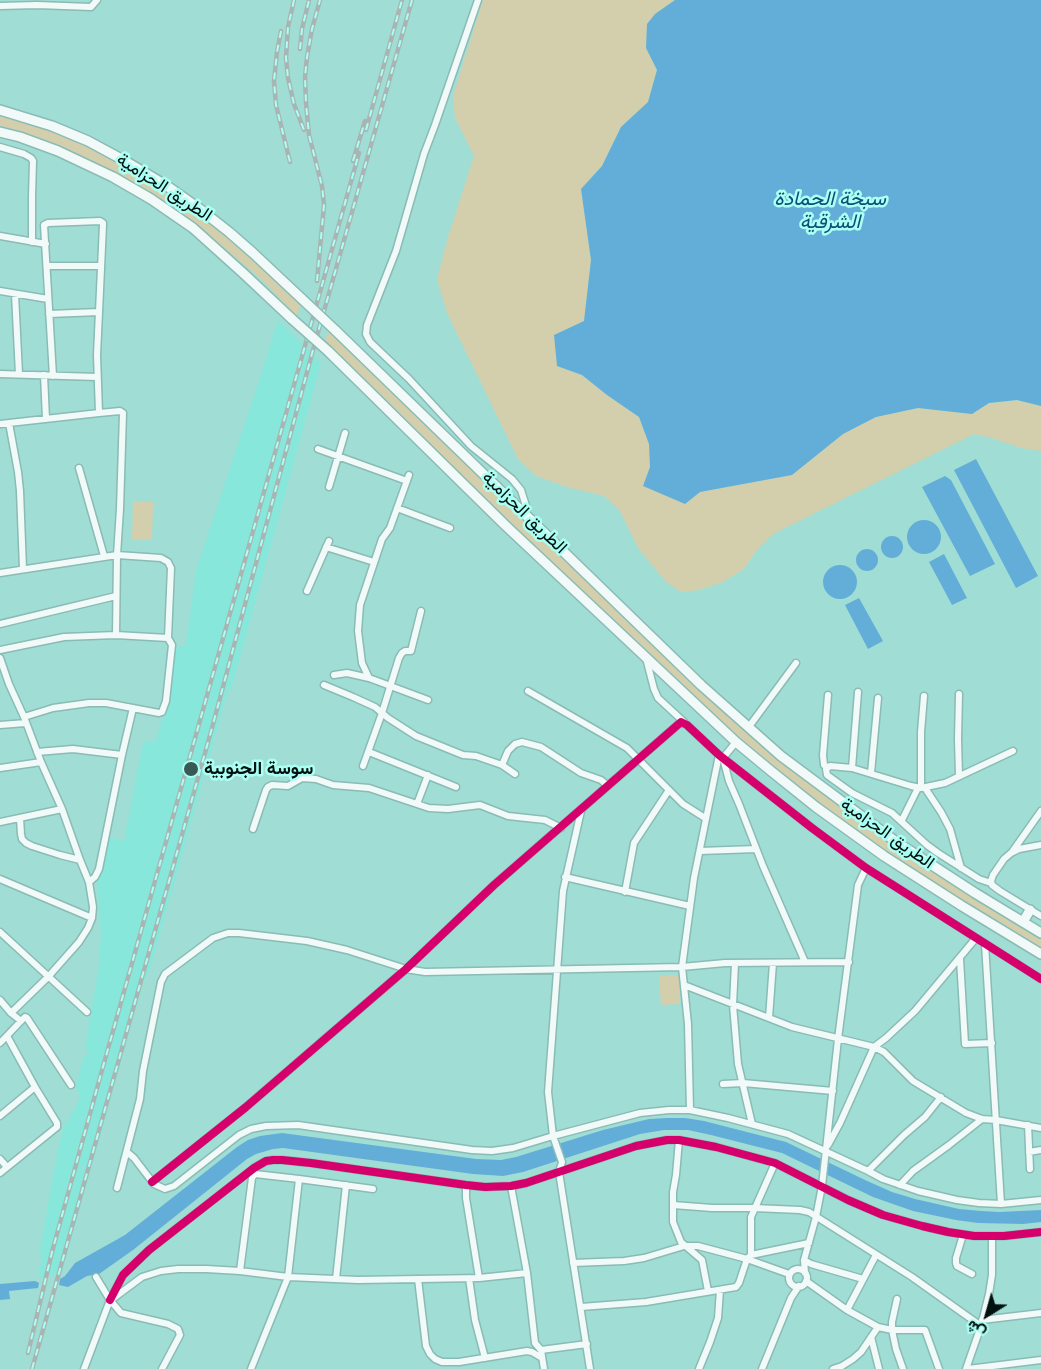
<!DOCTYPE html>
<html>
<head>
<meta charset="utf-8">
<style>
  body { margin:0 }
  #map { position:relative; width:1041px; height:1369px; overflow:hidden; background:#a0ddd5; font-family:"Varela Round",Vazirmatn,sans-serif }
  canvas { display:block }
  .north { position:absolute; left:957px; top:1285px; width:60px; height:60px; -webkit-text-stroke:4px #abfff3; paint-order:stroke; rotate:217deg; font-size:16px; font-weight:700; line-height:24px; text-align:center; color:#001210 }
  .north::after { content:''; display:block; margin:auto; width:21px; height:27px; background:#001210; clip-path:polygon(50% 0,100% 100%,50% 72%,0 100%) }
</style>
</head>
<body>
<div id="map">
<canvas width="1041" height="1369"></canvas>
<div class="north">ش</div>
</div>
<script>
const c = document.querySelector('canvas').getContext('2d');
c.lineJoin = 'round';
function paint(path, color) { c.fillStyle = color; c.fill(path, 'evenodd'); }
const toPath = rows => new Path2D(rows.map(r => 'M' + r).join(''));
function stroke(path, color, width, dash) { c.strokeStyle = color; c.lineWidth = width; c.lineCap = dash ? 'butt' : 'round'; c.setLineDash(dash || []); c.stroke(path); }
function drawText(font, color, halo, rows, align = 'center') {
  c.font = font + ' "Varela Round",Vazirmatn,sans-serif'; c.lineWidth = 5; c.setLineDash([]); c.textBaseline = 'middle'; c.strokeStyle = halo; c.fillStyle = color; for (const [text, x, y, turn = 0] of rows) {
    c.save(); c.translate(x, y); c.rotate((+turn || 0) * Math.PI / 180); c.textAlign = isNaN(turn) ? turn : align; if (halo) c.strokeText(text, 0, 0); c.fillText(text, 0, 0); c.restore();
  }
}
paint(toPath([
  [278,320,321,363,231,690,228,690,174,884,151,966,142,987,62,1273,38,1278,42,1257,40,1250,57,1154,63,1129,80,1099,76,1086,83,1058,89,1053,85,1048,99,966,101,936,97,881,107,835,124,842,143,742,155,742,165,712,171,680,174,649,186,645,196,571,257,387]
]), '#87e7db');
paint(toPath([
  [483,0,675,0,655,14,646,48,657,70,648,102,621,127,602,166,581,189,591,260,584,321,557,366,582,375,607,395,639,417,649,444,650,467,685,504,700,492,792,475,843,434,876,417,918,408,972,414,989,403,1006,402,1017,400,1041,406,1041,451,1021,448,992,438,974,434,773,534,757,550,744,569,723,582,699,590,681,592,666,582,638,548,620,511,604,496,567,487,536,476,518,459,447,313,437,279,448,237,474,156,455,118,453,96],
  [0,114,45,127,93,148,150,179,192,207,230,238,301,304,297,316,261,279,222,246,190,220,154,196,91,160,17,130,0,126],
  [329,331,733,720,820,791,887,840,934,872,1041,938,1041,951,881,850,813,800,726,728,504,517,325,340],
  [133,501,153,502,152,540,132,539],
  [679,975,680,1004,661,1005,659,976]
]), '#d3cfac');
paint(toPath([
  [675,0,1041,0,1041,406,1017,400,989,403,972,414,918,408,876,417,843,434,792,475,700,492,685,504,643,486,650,467,649,444,639,417,607,395,582,375,557,366,554,335,584,321,591,260,581,189,602,166,621,127,648,102,657,70,646,48,647,24,655,14],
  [976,459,1038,576,1016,588,954,470],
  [945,476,951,480,995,564,970,576,922,487],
  '907 537a17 17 0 1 1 34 0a17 17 0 1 1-34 0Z',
  '881 547a11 11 0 1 1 22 0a11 11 0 1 1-22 0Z',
  '856 560a11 11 0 1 1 22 0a11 11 0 1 1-22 0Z',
  [944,554,967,598,952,605,929,562],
  '823 582a17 17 0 1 1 34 0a17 17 0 1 1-34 0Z',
  [859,598,883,641,868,649,845,605],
  [667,1118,685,1118,704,1121,786,1142,865,1180,892,1192,915,1199,959,1209,981,1211,1000,1212,1041,1210,1041,1222,1023,1224,978,1223,956,1220,913,1211,873,1197,782,1153,711,1135,688,1130,664,1130,640,1134,523,1172,503,1176,473,1174,283,1148,273,1149,256,1154,247,1159,133,1250,99,1274,87,1276,68,1287,59,1285,60,1279,65,1276,75,1263,125,1235,237,1147,248,1140,260,1136,282,1133,476,1159,501,1160,516,1157,603,1130,649,1119],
  [35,1281,39,1283,38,1288,9,1291,10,1299,0,1300,0,1284]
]), '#62aed8');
const minor = toPath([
  [478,0,435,125,424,154,396,251,367,325,366,334,370,342,409,379,471,446,512,479,521,490,527,509,524,513],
  [0,6,37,5,91,7,97,0],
  [0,147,24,154,31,158,33,161,32,196,32,242],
  [0,236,46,244],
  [47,266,101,266],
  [0,291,48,299],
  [15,294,19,374],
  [49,314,99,312],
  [0,374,97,377],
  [44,375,46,419],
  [53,376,44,225,48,223,100,221,103,223,103,225,97,355,99,413],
  [9,423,18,472,20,491,23,569],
  [0,424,99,413,120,411,123,413,120,509,117,555,116,635],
  [318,449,407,481],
  [79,468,104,556],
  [329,487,345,433],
  [397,508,450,528],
  [326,547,374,562],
  [0,573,117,555,161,558,168,562,171,568,168,638,172,645,166,701,162,712,159,713,106,703,89,703,53,708,24,717],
  [307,591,329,541],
  [0,624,116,596],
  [0,650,64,637,116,635,168,638],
  [0,658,9,684,24,717,41,762,62,809,80,860,89,882,93,907,92,918,88,928,79,942,48,977,11,1013,21,1021,0,1043],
  [646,658,654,689,658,698,684,722],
  [334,675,347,673,369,678,428,700],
  [369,678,362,663,358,631,360,605,382,539,390,528,409,475],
  [324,685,353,697,375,707,388,718,416,736,463,755,476,756,502,765,515,774],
  [528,691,627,748,683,804,705,818],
  [959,694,958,739,959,776],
  [0,725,26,723],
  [748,728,796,663],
  [736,742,723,758,729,781,739,804,763,866,805,962],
  [37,752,73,749,122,755,133,708],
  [369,752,456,787],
  [502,765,508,751,515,744,522,742,541,747,581,773,601,780,608,786],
  [363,766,382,713,399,658,402,653,405,651,411,651,421,611],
  [827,767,824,765,823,755,828,695],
  [0,768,41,762],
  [852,768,858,692],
  [871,773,878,698],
  [921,788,921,732,924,696],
  [925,788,941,812,950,829,961,868],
  [417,804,428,775],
  [581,811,563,891,548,1092,553,1136,562,1162,559,1172,590,1369],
  [20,818,21,834,22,839,26,843,32,846,60,855,80,860],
  [902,820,918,788],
  [0,822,62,809],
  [253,829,266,790,268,787,272,785,288,786,302,778,316,779,333,785,369,788,429,808,448,809,480,805,508,816,545,820,561,828],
  [1041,845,1019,849,1011,853,1004,859,993,875,991,881,992,885,1000,891,1041,916],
  [700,851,756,849],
  [1012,852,1041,811],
  [565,877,690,906],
  [0,879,92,918],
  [89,882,95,877,99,869,122,755],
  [991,883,979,879,938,853,927,845,892,813,852,793,827,775,826,769,830,766,852,768,911,786,921,788,945,783,1013,751],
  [625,892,634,843,669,790],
  [0,932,87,1012],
  [985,944,1001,1204],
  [960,959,965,1044,992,1043],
  [735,963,733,1005,738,1064,752,1124],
  [684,985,792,1027,874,1047,884,1052,913,1081,966,1113,982,1119,996,1120,1041,1128],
  [0,1000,11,1013],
  [769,1018,773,963],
  [21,1021,25,1017,27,1018,71,1085],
  [723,1084,743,1083,833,1091],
  [690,1110,688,1024,682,967,694,878,719,755],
  [0,1116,35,1087],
  [1028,1125,1030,1169],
  [679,1140,676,1175,673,1192,673,1222,681,1242,702,1260,708,1291],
  [828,1145,840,1123,874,1047,886,1038,915,1011,976,938],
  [127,1152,134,1158,154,1184,165,1189,174,1186,239,1135,251,1129,266,1126,298,1125,472,1150,492,1151,513,1148,553,1136,640,1113,669,1110,690,1110,728,1118,788,1134,868,1171,883,1179,918,1191,957,1200,979,1203,1001,1204,1041,1200],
  [1029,1152,1041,1150],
  [0,1159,7,1167],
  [868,1171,904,1135,925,1117,941,1097],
  [0,1173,57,1127,57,1123,35,1087,7,1036],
  [152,1182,246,1107,406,969,494,885,681,722,687,725,719,755,812,828,866,868,1041,979],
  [466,1185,466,1198,479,1278],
  [900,1185,913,1171,949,1145,982,1119],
  [511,1186,527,1273,535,1343,541,1350,544,1369],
  [117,1188,140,1099,143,1071,161,982,165,974,213,938,228,933,239,933,307,941,347,950,406,969,425,972,682,967,725,963,849,962],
  [673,1205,712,1208,754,1208,800,1210,809,1212,912,1277,981,1326],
  [963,1235,956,1258,956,1263,957,1266,972,1274],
  [751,1255,751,1217,775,1163],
  [804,1260,811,1264,863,1279],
  [573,1263,624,1261,644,1258,684,1246,698,1246,747,1259,789,1274],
  '789 1278a9 9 0 1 1 18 0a9 9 0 1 1-18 0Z',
  [240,1271,252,1178,254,1175,255,1174,299,1179,373,1189],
  [805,1273,804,1260,816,1217,822,1186,838,1039,858,885,866,868],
  [96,1277,110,1300],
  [469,1278,475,1320,485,1358],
  [336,1279,346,1185],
  [418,1279,426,1346,430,1354,435,1359,442,1362,459,1362,527,1351,532,1352,542,1358],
  [806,1281,847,1310,878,1327,892,1330,925,1330,939,1369],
  [897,1299,892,1322,892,1330,896,1349,903,1369],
  [110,1300,123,1275,149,1250,254,1168,266,1161,273,1160,282,1160,311,1163,466,1185,485,1187,511,1186,526,1183,636,1146,667,1140,679,1140,716,1147,775,1163,848,1200,883,1215,922,1226,948,1232,974,1236,1004,1236,1041,1232],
  [111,1300,142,1277,161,1271,178,1269,206,1269,240,1271,288,1277,358,1280,479,1278,527,1273],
  [581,1307,646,1302,736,1287,739,1283,747,1259,751,1255,809,1243],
  [847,1310,876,1255],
  [982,1320,1041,1313],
  [871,1337,879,1369],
  [541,1350,587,1344],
  [84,1369,110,1300,121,1313,168,1324,178,1329,180,1335,162,1369],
  [251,1369,288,1277,299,1179],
  [699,1369,710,1342,718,1318,720,1290],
  [762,1369,791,1298,799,1286],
  [833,1369,842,1366,853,1359,861,1352,878,1327],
  [966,1369,981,1326,989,1294,992,1275,992,1236],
  [968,1369,1041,1360]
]);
const highway = toPath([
  [0,110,52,126,88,141,125,161,167,186,201,210,229,232,253,253,302,299],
  [0,132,20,137,58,151,113,177,151,199,193,228,243,273,292,319],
  [335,330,701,685,781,756,895,841,975,893,1041,933],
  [328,351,505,525,736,742,771,771,816,807,884,856,962,906,1041,954],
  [1023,922,1030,910]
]);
stroke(minor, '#8abbb5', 9);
stroke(highway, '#8abbb5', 12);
stroke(minor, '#f1faf9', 6);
stroke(highway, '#f1faf9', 9);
const rail = toPath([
  [294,0,288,27,286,58,288,78,294,104,304,130],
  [281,31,277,52,274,81,276,105,290,162],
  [300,49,302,29,309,0],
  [366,130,402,0],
  [353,161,365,121],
  [317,281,324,205,322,186,309,135,306,103,305,77,307,57,312,29,320,0],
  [28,1353,52,1252,99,1081,359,153],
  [32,1369,212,728,313,350,412,0]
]);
stroke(rail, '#a8b5b3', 4.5);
stroke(rail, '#abfff3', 2, [7]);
const highwayBridge = toPath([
  [302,299,335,330],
  [292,319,328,351]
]);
stroke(highwayBridge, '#8abbb5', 12, []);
stroke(highwayBridge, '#f1faf9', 9);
stroke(toPath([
  [152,1182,246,1107,406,969,494,885,681,722,687,725,719,755,812,828,866,868,1041,979],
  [110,1300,123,1275,149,1250,254,1168,266,1161,273,1160,282,1160,311,1163,466,1185,485,1187,511,1186,526,1183,636,1146,667,1140,679,1140,716,1147,775,1163,848,1200,883,1215,922,1226,948,1232,974,1236,1004,1236,1041,1232]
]), '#d6006c', 8);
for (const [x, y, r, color] of [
  [191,769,8,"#385955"]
]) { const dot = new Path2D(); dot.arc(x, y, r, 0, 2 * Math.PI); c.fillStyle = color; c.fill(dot); stroke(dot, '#abfff3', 2); }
drawText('18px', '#001210', '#abfff3', [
  ["الطريق الحزامية",164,188,33],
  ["الطريق الحزامية",524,513,44],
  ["الطريق الحزامية",887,834,35]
]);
drawText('bold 18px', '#001210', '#abfff3', [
  ["سوسة الجنوبية",204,769]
], 'left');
drawText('italic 20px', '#0e4d77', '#abfff3', [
  ["سبخة الحمادة",830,200],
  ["الشرقية",830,223]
]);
</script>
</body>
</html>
